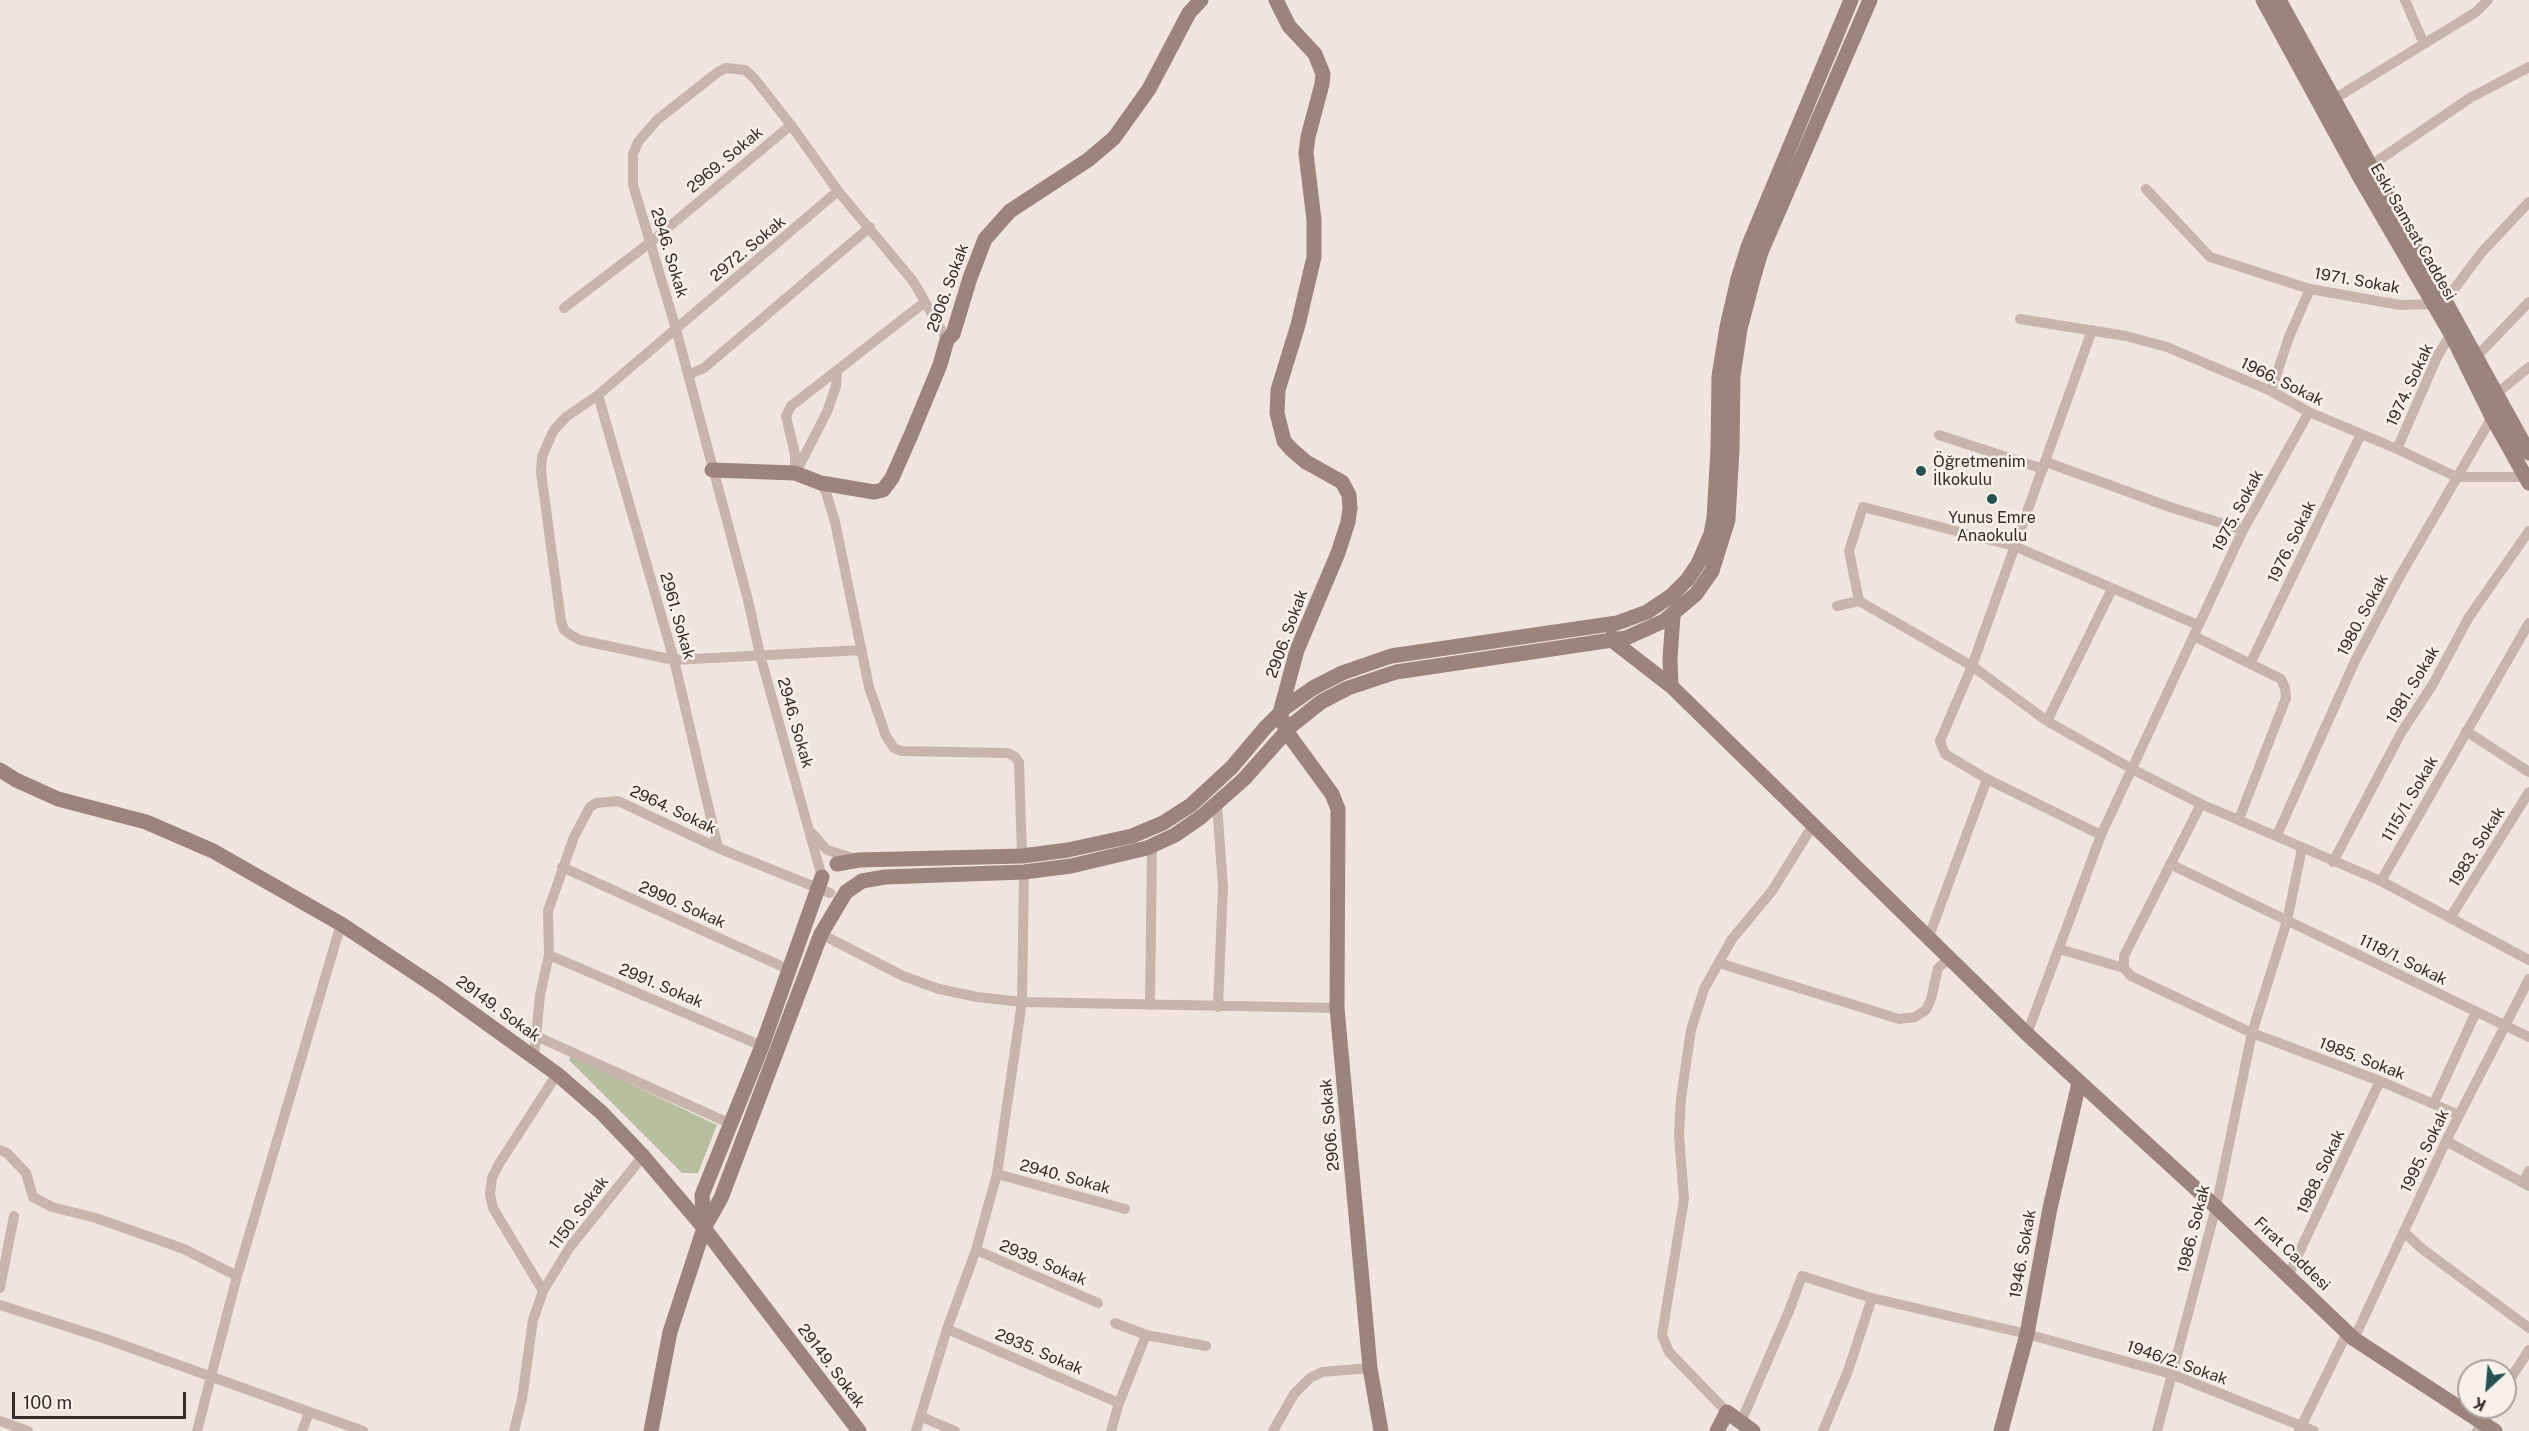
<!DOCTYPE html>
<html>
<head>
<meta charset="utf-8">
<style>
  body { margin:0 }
  #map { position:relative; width:2529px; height:1431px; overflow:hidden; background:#f0e5de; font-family:"Public Sans",sans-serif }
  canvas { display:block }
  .north { position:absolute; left:2457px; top:1359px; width:60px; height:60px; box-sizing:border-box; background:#f8f0ea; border:2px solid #aaa29d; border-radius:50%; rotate:206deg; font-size:16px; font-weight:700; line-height:24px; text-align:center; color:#352c29 }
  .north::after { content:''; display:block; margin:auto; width:21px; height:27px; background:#225351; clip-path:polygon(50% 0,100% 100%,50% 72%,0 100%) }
  .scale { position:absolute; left:12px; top:1392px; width:174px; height:27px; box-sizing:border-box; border:3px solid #352c29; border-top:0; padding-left:8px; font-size:18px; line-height:21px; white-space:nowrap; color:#352c29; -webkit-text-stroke:4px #f8f0ea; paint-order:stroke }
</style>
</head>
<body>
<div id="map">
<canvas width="2529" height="1431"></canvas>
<div class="north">K</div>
<div class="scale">100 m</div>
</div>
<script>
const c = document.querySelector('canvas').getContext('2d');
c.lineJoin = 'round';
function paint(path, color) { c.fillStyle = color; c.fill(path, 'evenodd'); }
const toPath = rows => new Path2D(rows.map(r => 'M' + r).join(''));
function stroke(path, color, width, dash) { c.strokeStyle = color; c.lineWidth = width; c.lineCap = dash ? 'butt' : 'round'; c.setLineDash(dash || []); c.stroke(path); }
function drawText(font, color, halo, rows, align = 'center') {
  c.font = font + ' "Public Sans",sans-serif'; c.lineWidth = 5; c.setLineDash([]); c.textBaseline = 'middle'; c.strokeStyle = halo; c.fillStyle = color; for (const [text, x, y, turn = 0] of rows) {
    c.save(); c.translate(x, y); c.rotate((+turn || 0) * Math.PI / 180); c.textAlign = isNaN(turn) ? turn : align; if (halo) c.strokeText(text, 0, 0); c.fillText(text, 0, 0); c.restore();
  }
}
paint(toPath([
  [571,1056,717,1125,698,1173,682,1173,569,1060]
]), '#b7be9f');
stroke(toPath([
  [2405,0,2424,44],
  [2334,99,2476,12,2488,0],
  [2370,166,2470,98,2529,67],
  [2146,189,2210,257,2310,289,2400,305,2434,304,2445,301,2482,252,2529,202],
  [838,191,598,395,566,417,554,430,547,445,542,457,541,472,561,621,564,630,571,635,580,640,674,660,862,650],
  [564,308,652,241,791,125],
  [2020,319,2126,336,2167,347,2271,391,2309,412,2397,449,2457,477,2526,477],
  [2092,330,1972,666,1940,741,1945,754,1987,779,2101,835],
  [2476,357,2529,302],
  [688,375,704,368,870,227],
  [2271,391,2289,337,2310,289],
  [2496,394,2529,367],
  [598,395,674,660,718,848],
  [1939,435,2043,469],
  [2397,449,2438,355,2451,334],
  [2046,462,2170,507,2243,530],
  [796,472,827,412,836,386,837,372],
  [795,473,795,454,786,416,791,406,925,302],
  [821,483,826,492,835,522,869,687,886,736,894,748,901,751,1008,753,1015,757,1019,762,1022,856],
  [1859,601,1849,551,1863,507,2014,546,2198,625],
  [1837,606,1859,601,1972,666,2047,721,2132,769,2201,804,2381,881,2529,960],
  [2194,636,2281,679,2285,688,2286,698,2239,819],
  [2250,664,2361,434],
  [2047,721,2112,589],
  [2466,731,2529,772],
  [1217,804,1223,887,1218,1007],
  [2201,804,2124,956,2124,968,2131,976,2252,1033,2380,1081,2459,1115],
  [812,833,827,850,856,859],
  [2277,835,2355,661,2400,576,2492,417],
  [2333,862,2401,733,2433,684,2469,617,2529,531],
  [2170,864,2529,1037],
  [562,867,790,970],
  [822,877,760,655,748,600,676,329,633,185,633,154,638,142,657,120,718,72,726,68,745,70,754,78,791,125,838,191,913,281,947,340],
  [2381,881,2529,623],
  [2450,918,2529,792],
  [821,934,903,976,939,989,977,997,1022,1002,1337,1008],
  [1928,939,1987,779],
  [2059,949,2124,968],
  [549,955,762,1046],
  [1719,963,1899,1019,1915,1017,1926,1010,1931,999,1938,968,1949,959],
  [1150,1005,1152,846],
  [2027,1034,2101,835,2243,530,2309,412],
  [536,1036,731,1124],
  [534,1057,540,995,549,955,548,911,574,837,590,807,596,803,618,801,718,848,830,893],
  [2434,1103,2476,1012],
  [2446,1141,2529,1186],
  [0,1150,7,1153,26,1173,33,1197,52,1207,96,1218,184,1249,237,1276],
  [997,1174,1125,1209],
  [2523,1183,2529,1171],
  [2404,1232,2421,1248,2529,1328],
  [976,1250,1098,1303],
  [2288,1276,2380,1081],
  [0,1288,14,1216],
  [543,1291,570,1247,643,1156],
  [0,1305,106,1339,363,1431],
  [1115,1323,1146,1335,1206,1346],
  [947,1329,1119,1403],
  [2354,1339,2446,1141,2529,979],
  [2505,1387,2529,1350],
  [1727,1412,1669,1352,1662,1335,1684,1199,1679,1136,1681,1098,1691,1030,1704,989,1732,939,1772,891,1813,825],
  [922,1417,955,1431],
  [0,1421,28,1431],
  [1741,1422,1789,1311,1802,1276,1872,1298,2027,1334,2171,1374,2314,1431],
  [197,1431,237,1276,341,924],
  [302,1431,309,1413],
  [514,1431,522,1399,533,1320,543,1291,493,1208,490,1194,492,1178,499,1164,557,1074],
  [916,1431,947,1329,976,1250,997,1174,1022,1002,1024,872],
  [1111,1431,1119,1403,1146,1335],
  [1273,1431,1294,1394,1310,1378,1322,1372,1370,1368],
  [1823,1431,1848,1371,1872,1298],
  [2157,1431,2216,1207,2252,1033,2287,921,2302,848],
  [2299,1431,2347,1333],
  [2477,1431,2491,1407]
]), '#c7b5ab', 10);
stroke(toPath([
  [1276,0,1289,26,1315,54,1323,74,1322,84,1308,137,1306,153,1314,220,1314,257,1298,325,1278,390,1277,413,1284,441,1291,449,1306,462,1342,482,1349,495,1350,508,1348,522,1338,553,1297,650,1280,713,1286,731,1332,794,1338,809,1337,1008,1370,1368,1381,1431],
  [2263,0,2358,174,2451,334,2492,417,2529,483],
  [2279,0,2529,453],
  [712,470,795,473,821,483,874,492,883,490,892,478,911,435,940,365,947,340,953,334,970,278,985,239,1010,211,1088,160,1114,138,1149,89,1189,13,1201,0],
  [1612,637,1613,641,1671,686,2027,1034,2216,1207,2354,1339,2495,1431],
  [1671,686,1670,658,1673,616],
  [0,770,16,780,58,799,146,822,213,851,341,924,439,989,557,1074,602,1113,643,1156,704,1228,859,1431],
  [837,864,859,860,1022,856,1068,850,1132,836,1163,823,1191,805,1232,767,1265,728,1286,707,1313,688,1342,673,1391,656,1617,623,1647,612,1671,596,1687,580,1698,564,1711,534,1714,518,1718,449,1719,376,1727,327,1738,279,1748,247,1851,0],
  [704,1228,702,1195,762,1046,822,877],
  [651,1431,670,1332,704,1228,721,1198,821,934,846,892,862,881,885,877,1024,872,1071,866,1147,848,1175,835,1201,817,1244,779,1292,725,1321,702,1348,688,1396,672,1626,638,1664,621,1696,594,1712,571,1728,520,1732,449,1733,376,1740,329,1752,283,1761,252,1870,0],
  [1717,1431,1727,1412,1753,1431],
  [2001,1431,2027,1334,2050,1208,2079,1083]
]), '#9b847c', 15);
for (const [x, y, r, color] of [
  [1921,471,6,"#225351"],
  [1992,499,6,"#225351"]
]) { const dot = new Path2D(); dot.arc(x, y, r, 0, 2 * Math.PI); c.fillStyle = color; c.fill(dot); stroke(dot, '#f8f0ea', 2); }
drawText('16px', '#352c29', '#f8f0ea', [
  ["2969. Sokak",725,160,-40],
  ["Eski Samsat Caddesi",2413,232,60],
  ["2972. Sokak",748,249,-40],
  ["2946. Sokak",669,253,73],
  ["1971. Sokak",2357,281,10],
  ["2906. Sokak",948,288,-70],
  ["1966. Sokak",2282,382,26],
  ["1974. Sokak",2410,385,-65],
  ["1975. Sokak",2238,511,-62],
  ["1976. Sokak",2292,542,-64],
  ["1980. Sokak",2363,615,-62],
  ["2961. Sokak",677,616,74],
  ["2906. Sokak",1287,634,-70],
  ["1981. Sokak",2413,685,-59],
  ["2946. Sokak",795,723,74],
  ["1115/1. Sokak",2410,799,-60],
  ["2964. Sokak",673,810,25],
  ["1983. Sokak",2477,847,-58],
  ["2990. Sokak",682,905,24],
  ["1118/1. Sokak",2403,960,26],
  ["2991. Sokak",661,986,23],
  ["29149. Sokak",498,1009,36],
  ["1985. Sokak",2362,1059,21],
  ["2906. Sokak",1330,1125,-95],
  ["1995. Sokak",2425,1151,-64],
  ["1988. Sokak",2321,1172,-65],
  ["2940. Sokak",1065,1177,15],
  ["1150. Sokak",579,1213,-53],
  ["1986. Sokak",2194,1229,-76],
  ["1946. Sokak",2023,1254,-80],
  ["Fırat Caddesi",2292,1254,44],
  ["2939. Sokak",1043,1263,23],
  ["2935. Sokak",1039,1352,23],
  ["1946/2. Sokak",2177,1363,19],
  ["29149. Sokak",831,1366,53]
]);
drawText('16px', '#352c29', '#f8f0ea', [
  ["Öğretmenim",1933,462],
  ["İlkokulu",1933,480],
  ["Yunus Emre",1992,518,"center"],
  ["Anaokulu",1992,536,"center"]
], 'left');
</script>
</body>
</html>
